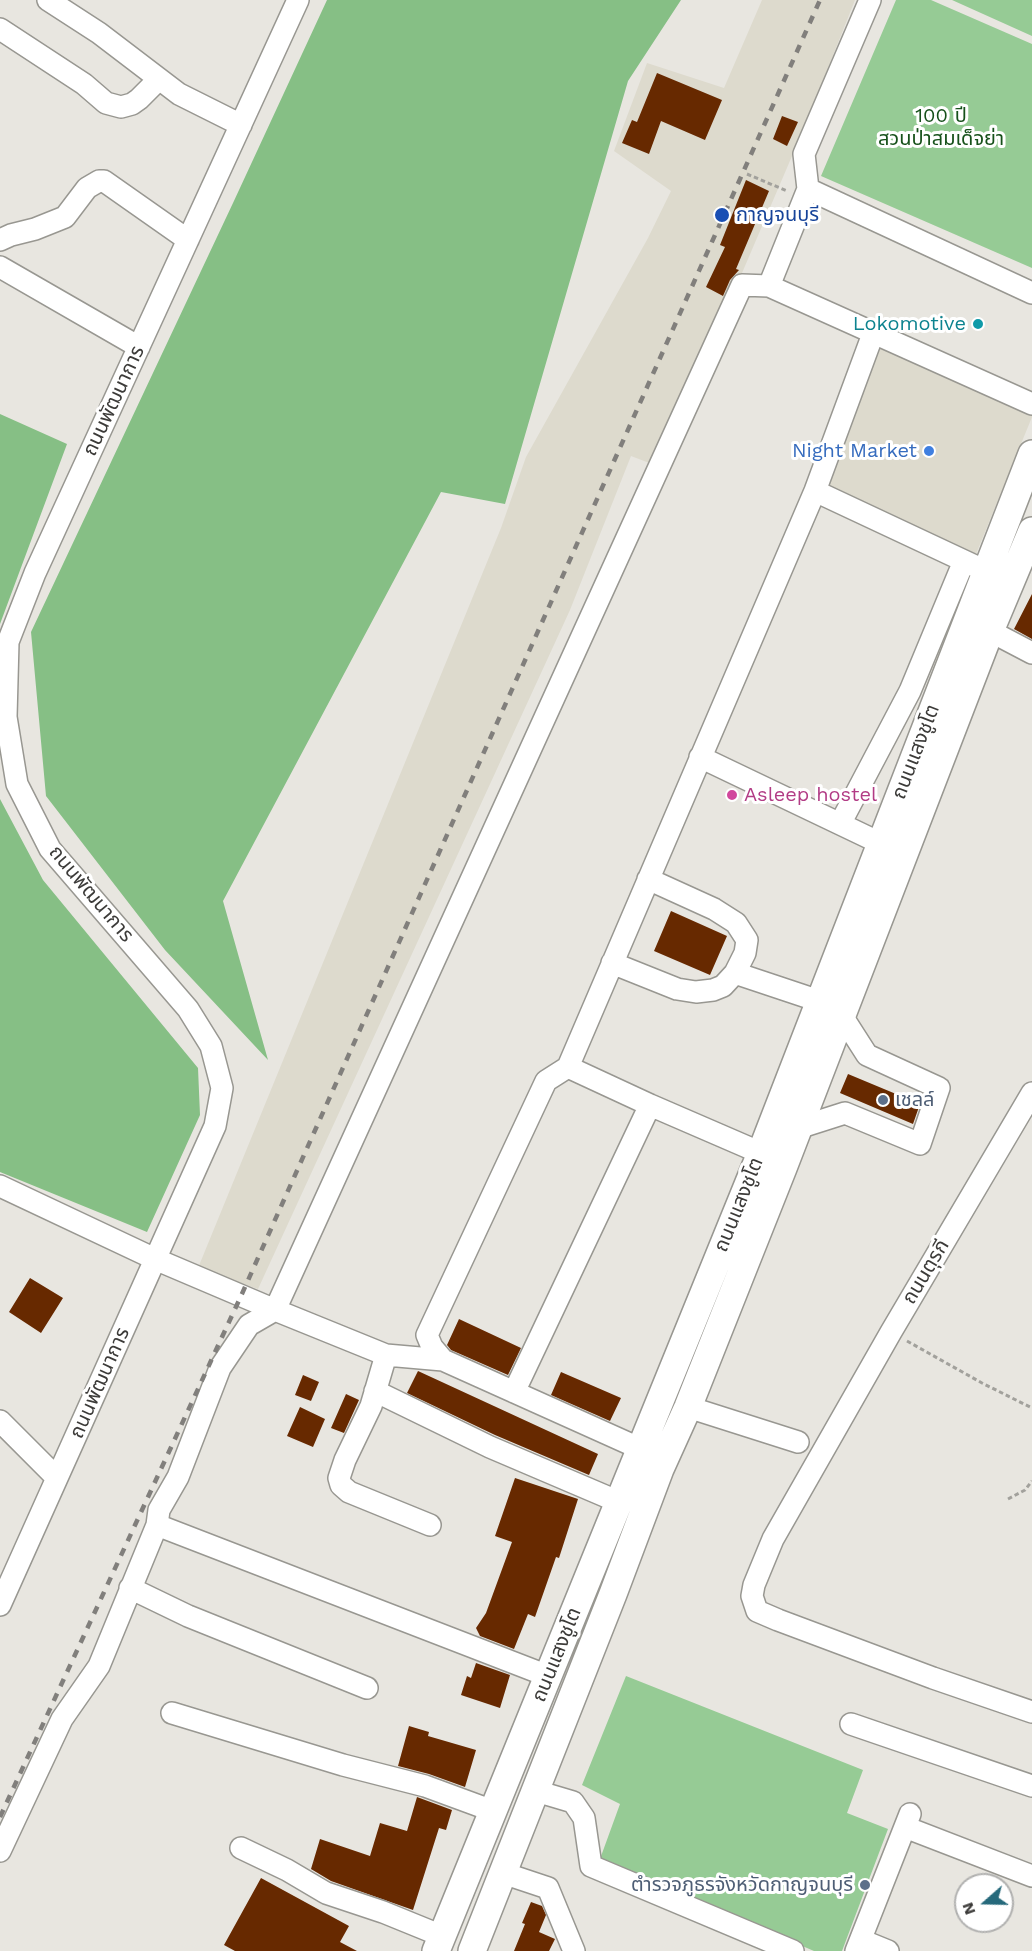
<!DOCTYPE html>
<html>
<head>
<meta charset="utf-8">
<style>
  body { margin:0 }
  #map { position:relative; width:1032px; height:1951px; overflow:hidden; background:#e8e6e0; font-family:"Work Sans",sans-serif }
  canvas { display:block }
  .north { position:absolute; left:954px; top:1873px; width:60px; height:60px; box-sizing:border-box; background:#fff; border:2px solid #b1b1b0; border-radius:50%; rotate:250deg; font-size:16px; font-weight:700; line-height:24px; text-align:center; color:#3c3b39 }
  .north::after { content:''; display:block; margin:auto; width:21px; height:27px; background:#26697b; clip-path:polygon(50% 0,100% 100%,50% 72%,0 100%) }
</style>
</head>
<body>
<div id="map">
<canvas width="1032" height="1951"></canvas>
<div class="north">N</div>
</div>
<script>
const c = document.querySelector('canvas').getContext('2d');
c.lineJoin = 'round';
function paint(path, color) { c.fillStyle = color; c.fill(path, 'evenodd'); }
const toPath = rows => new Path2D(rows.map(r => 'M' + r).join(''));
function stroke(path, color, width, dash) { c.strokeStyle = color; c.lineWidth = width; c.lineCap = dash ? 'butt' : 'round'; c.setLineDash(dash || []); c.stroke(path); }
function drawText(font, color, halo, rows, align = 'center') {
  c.font = font + ' "Work Sans","Noto Sans Thai",sans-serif'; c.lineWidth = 6; c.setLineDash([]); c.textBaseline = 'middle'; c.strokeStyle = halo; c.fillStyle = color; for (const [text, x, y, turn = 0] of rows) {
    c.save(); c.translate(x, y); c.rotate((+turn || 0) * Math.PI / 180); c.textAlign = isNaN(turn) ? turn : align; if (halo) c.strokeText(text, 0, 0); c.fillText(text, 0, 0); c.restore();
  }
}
paint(toPath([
  [762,0,855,0,807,121,742,273,652,464,631,456,570,610,258,1289,198,1268,501,528,526,457,648,238,671,191,614,151,647,63,724,88],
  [880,348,1032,413,1032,417,976,554,826,485]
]), '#dddacd');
paint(toPath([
  [896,0,931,0,1032,44,1032,268,821,176],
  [952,0,1032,0,1032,36],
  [626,1676,863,1770,847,1813,888,1829,842,1951,814,1951,600,1859,620,1804,582,1785]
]), '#96cb95');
paint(toPath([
  [327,0,681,0,628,81,505,504,441,492,223,901,268,1060,165,950,46,796,31,632,233,203],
  [0,414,67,444,0,624],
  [0,799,43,880,198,1068,200,1115,147,1232,0,1172]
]), '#86bf85');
paint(toPath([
  [657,73,722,100,705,140,661,121,649,154,622,143,632,120,637,122],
  [782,116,798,122,787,146,773,139],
  [746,180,769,191,736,269,739,270,730,280,723,296,706,287,725,247,720,245],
  [1032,594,1032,639,1014,629],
  [671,911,727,936,710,975,654,951],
  [848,1074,920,1104,913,1124,840,1093],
  [30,1278,63,1298,41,1333,9,1312],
  [459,1319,521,1348,508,1375,451,1350,447,1345],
  [418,1371,598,1454,589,1475,495,1435,407,1393],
  [561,1372,621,1398,610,1421,551,1395],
  [303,1375,319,1382,311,1401,295,1395],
  [346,1394,359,1400,344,1433,331,1428],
  [300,1407,325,1419,313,1447,287,1436],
  [515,1478,578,1499,559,1558,556,1557,535,1617,528,1614,514,1649,480,1636,476,1628,486,1613,512,1542,495,1536],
  [476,1663,510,1675,500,1708,461,1695,467,1676,471,1678],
  [409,1726,429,1732,428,1736,476,1750,465,1787,429,1774,398,1766],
  [417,1797,452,1810,446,1830,439,1828,413,1910,331,1881,311,1869,320,1839,370,1856,380,1823,407,1831],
  [261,1878,349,1926,340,1942,357,1951,235,1951,224,1945],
  [531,1902,542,1906,546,1915,539,1932,555,1939,549,1951,514,1951,525,1924,522,1923]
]), '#672900');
const minor = toPath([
  [48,0,99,33,179,94,241,125],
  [0,29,84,84,106,103,121,107,132,104,139,99,159,79],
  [808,189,804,154,870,0],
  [0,240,11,235,35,229,65,217,87,188,99,181,104,181,188,240],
  [0,267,139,347],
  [1032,293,808,189,769,286,1032,404],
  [815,491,975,566],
  [990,631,1032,653],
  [700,757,880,843],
  [840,824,910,691,964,561],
  [648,879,714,909,736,923,747,940,745,953,735,973],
  [612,963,677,989,696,992,713,990,723,986,735,973,819,1001],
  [568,1067,650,1105,761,1153],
  [1032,1093,891,1332,773,1539,754,1585,752,1596,757,1611,778,1620,933,1678,1032,1712],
  [798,1128,845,1113,920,1144,939,1088,867,1055,842,1016],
  [0,1186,155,1259,275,1310,386,1355,443,1360,641,1449],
  [386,1355,371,1406,345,1460,339,1478,341,1485,349,1492,430,1525],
  [443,1360,432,1347,427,1335,546,1081,568,1067,815,491,873,334],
  [375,1391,490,1447,619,1502],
  [514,1392,650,1105],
  [688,1407,798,1442],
  [0,1421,57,1478],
  [157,1525,548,1676],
  [130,1588,188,1616,367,1688],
  [0,1605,215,1126,222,1088,211,1046,188,1009,50,849,17,784,6,717,8,642,35,573,298,0],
  [172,1713,343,1765,425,1786,493,1811],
  [851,1724,1032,1786],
  [536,1791,573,1802,584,1818,591,1866,793,1951],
  [905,1827,1032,1876],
  [241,1848,287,1870,326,1893,383,1912,442,1936],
  [0,1851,62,1719,99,1666,157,1525,159,1510,178,1477,220,1368,249,1325,275,1310,742,285,769,286],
  [503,1873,548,1888,574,1951],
  [861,1940,888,1951],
  [856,1951,910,1814]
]);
const major = toPath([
  [436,1951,761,1153,1032,454],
  [472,1951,613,1594,660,1469,688,1407,783,1168,990,631,1032,531]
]);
stroke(minor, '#989791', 24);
stroke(major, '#989791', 30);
stroke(toPath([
  [747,174,787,191],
  [907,1341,982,1383,1032,1408],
  [1008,1499,1025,1490,1032,1481]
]), '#a2a19c', 3, [4.5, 3]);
stroke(minor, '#fff', 21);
stroke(major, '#fff', 27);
stroke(toPath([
  [0,1817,241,1296,820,0]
]), '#817f7c', 4.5, [8, 8]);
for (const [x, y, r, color] of [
  [722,215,8,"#1a4fb4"],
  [978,324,6,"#0f9aa8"],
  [929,451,6,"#3f7fe0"],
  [732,795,6,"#d1479c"],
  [883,1100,6,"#5c6f8a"],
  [865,1885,6,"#5c6f8a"]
]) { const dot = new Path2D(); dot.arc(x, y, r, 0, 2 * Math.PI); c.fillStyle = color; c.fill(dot); stroke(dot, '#fff', 2); }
drawText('20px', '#16511a', '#fff', [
  ["100 ปี",941,116],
  ["สวนป่าสมเด็จย่า",941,139]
]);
drawText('20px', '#164399', '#fff', [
  ["กาญจนบุรี",736,215]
], 'left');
drawText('20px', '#0d838f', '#fff', [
  ["Lokomotive",966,324]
], 'right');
drawText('20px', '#3c3b39', '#fff', [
  ["ถนนพัฒนาการ",114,401,-65],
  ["ถนนแสงชูโต",916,752,-69],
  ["ถนนพัฒนาการ",91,894,50],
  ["ถนนแสงชูโต",739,1205,-68],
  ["ถนนตุรกี",926,1272,-59],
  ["ถนนพัฒนาการ",100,1383,-66],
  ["ถนนแสงชูโต",557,1655,-68]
]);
drawText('20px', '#366cbe', '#fff', [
  ["Night Market",917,451]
], 'right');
drawText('20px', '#b23c85', '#fff', [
  ["Asleep hostel",744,795]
], 'left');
drawText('20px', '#4e5e75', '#fff', [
  ["เชลล์",895,1100],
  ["ตำรวจภูธรจังหวัดกาญจนบุรี",853,1885,"right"]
], 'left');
</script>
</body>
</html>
